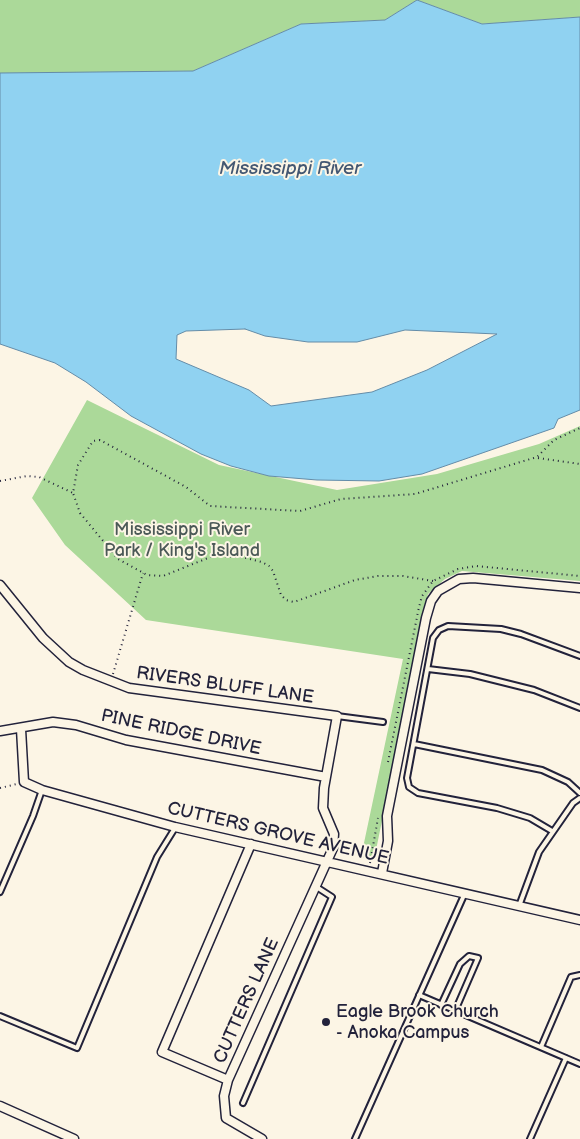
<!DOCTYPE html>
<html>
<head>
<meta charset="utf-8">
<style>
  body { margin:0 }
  canvas { display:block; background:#fcf5e5 }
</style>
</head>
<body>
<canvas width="580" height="1139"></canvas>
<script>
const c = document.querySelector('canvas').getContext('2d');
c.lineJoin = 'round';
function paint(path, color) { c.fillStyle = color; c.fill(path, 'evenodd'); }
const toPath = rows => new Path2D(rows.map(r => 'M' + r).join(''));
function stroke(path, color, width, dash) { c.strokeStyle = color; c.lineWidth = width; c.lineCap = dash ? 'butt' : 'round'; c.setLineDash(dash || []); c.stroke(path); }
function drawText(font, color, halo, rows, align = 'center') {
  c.font = font + ' "Balsamiq Sans",sans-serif'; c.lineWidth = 4; c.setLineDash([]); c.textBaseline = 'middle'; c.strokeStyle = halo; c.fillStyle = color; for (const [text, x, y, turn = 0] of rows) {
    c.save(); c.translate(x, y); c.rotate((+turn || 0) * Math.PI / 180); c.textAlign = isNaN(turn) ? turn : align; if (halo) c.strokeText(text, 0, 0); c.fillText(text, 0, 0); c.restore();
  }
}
paint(toPath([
  [0,0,580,0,580,17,482,24,417,0,385,20,301,24,193,71,8,74,0,73],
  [87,400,219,465,337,490,437,474,539,444,580,426,580,581,462,571,445,579,428,594,374,860,361,857,403,659,146,620,65,545,32,498]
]), '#abd999');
const water = toPath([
  [417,0,482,24,580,17,580,410,558,419,554,428,422,474,379,481,317,480,269,476,231,466,201,454,131,416,86,382,55,363,0,344,0,73,193,71,301,24,385,20,417,0],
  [245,329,265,336,308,342,357,342,405,330,497,334,427,370,372,392,271,406,249,390,176,359,177,335,186,331,245,329]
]);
paint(water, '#90d2f1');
stroke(water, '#648ca8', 1);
const lane = toPath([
  [428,669,470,674,534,690,580,708],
  [337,716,383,722],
  [414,744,542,770,568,782,580,793],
  [552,831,530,818,497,808,418,793,409,787,407,778,433,638,439,630,448,626,501,629,521,634,580,656],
  [0,892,33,816,42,790],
  [519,906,539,852,573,803,580,798],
  [419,995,580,1064],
  [441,1005,460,964,469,956,478,958,455,1011],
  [0,1016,77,1048,157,857,175,828],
  [541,1047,571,977,580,975],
  [243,1103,332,897,315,886],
  [355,1139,465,893],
  [530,1139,566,1058]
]);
const street = toPath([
  [0,585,43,638,69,662,83,670,129,688,337,716,324,788,323,808,334,834,333,848,228,1080,224,1096,226,1118,262,1139],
  [21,729,24,782,42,790,175,827,580,920],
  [0,731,53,722,76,725,126,740,326,777],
  [382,873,388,841,387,816,426,618,431,601,438,591,459,579,473,578,580,588],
  [228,1080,162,1052,251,844],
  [0,1106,74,1139]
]);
stroke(lane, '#22223b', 8);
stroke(street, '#22223b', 11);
stroke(toPath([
  [538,458,580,464],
  [0,481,27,476,39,477,73,493],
  [433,581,403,576,378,576,355,580,294,602,286,600,281,595,273,571,269,566,262,562,242,557,213,556,163,576,147,575,118,559,80,513,73,493,78,465,93,441,100,440,186,487,210,506,300,511,341,499,415,494,537,457,554,440,580,428],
  [113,674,143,573],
  [388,762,419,607,422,596,433,581,458,569,476,566,580,576],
  [0,788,17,784],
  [370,863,378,818]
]), '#22223b', 2, [1, 4]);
stroke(lane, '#fcf5e5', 4);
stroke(street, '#fcf5e5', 8);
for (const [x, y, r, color] of [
  [326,1022,5,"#22223b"]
]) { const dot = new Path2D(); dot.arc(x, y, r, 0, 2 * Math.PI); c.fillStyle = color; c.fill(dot); stroke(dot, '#fcf5e5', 2); }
drawText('18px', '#4b5957', '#fcf5e5', [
  ["Mississippi River",182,530],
  ["Park / King's Island",182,551]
]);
drawText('18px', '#22223b', '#fcf5e5', [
  ["RIVERS BLUFF LANE",225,686,8],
  ["PINE RIDGE DRIVE",181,733,12],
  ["CUTTERS GROVE AVENUE",278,834,13],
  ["CUTTERS LANE",247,1001,-66]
]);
drawText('18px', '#22223b', '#fcf5e5', [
  ["Eagle Brook Church",336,1012],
  ["- Anoka Campus",336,1033]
], 'left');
drawText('italic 19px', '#435772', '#fcf5e5', [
  ["Mississippi River",290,169]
]);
</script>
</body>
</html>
